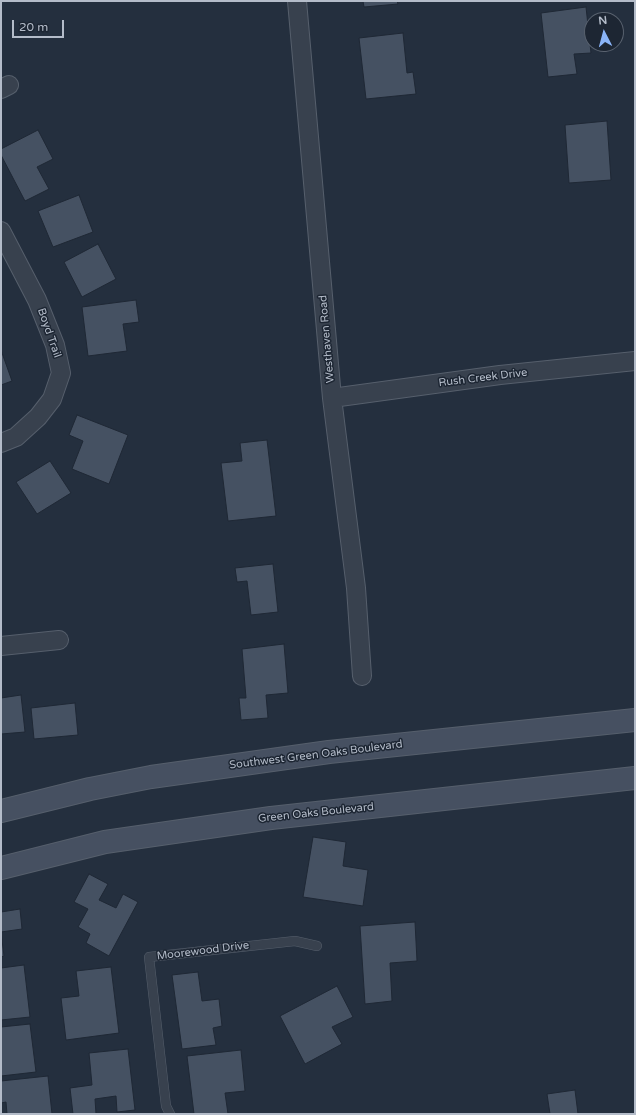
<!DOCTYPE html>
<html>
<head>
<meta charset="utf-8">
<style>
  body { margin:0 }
  #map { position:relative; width:636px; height:1115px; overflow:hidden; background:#242f3e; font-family:"Varela Round",sans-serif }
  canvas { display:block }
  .frame { position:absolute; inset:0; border:2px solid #b4bcc9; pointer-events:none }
  .north { position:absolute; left:584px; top:12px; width:40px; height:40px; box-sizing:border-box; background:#1d2633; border:1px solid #59626f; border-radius:50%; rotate:354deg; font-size:11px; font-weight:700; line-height:16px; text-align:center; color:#b4bcc9 }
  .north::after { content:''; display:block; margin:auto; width:14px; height:18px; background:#8ab4f8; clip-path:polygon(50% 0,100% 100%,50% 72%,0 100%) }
  .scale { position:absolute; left:12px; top:20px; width:52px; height:18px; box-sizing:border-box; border:2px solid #b4bcc9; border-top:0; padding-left:5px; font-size:12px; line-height:14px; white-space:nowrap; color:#b4bcc9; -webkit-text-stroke:3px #1d2633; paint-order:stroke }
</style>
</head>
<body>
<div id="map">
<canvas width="636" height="1115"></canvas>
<div class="frame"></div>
<div class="north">N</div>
<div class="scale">20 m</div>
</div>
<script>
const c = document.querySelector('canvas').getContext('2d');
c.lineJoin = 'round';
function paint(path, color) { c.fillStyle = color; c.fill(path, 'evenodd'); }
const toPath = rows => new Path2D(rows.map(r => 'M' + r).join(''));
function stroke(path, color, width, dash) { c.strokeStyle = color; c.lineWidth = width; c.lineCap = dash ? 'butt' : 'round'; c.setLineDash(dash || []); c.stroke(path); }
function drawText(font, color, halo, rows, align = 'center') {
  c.font = font + ' "Varela Round",sans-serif'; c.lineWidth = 3; c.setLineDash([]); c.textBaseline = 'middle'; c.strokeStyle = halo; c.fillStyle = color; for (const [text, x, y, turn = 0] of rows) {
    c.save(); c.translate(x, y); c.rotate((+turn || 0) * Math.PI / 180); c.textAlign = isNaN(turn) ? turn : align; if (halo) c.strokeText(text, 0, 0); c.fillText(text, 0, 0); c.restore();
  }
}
const building = toPath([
  [363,1,397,1,398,4,364,7,363,1],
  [586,7,591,53,574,54,577,74,548,77,541,13,586,7],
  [403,33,407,73,413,72,416,94,366,99,359,38,403,33],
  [607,121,611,180,569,183,565,125,607,121],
  [38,130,53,159,37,167,49,189,25,201,1,155,1,149,38,130],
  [79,195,93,232,53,247,38,211,79,195],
  [98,244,116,279,82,297,64,262,98,244],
  [136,300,139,322,123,324,127,351,88,356,82,307,136,300],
  [1,350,12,381,1,385,1,350],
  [77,415,128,435,109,484,72,469,83,441,69,435,77,415],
  [267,440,276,516,228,521,221,463,242,461,240,443,267,440],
  [50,461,71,493,37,514,16,482,50,461],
  [273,564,278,612,251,615,247,581,237,582,235,568,273,564],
  [284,644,288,693,266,695,268,718,241,720,239,698,246,698,242,649,284,644],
  [21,695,25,732,1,734,1,698,21,695],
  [75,703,78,735,34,739,31,708,75,703],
  [313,837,346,842,343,866,368,870,363,906,303,897,313,837],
  [89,874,108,884,99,900,116,908,123,894,138,902,109,956,86,943,90,934,78,927,88,909,74,902,89,874],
  [20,909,22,929,1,932,1,912,20,909],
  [415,922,417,961,390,963,392,1001,365,1004,360,926,415,922],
  [1,932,4,956,1,957,1,932],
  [24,965,30,1017,1,1020,1,968,24,965],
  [111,967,119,1033,66,1040,61,998,79,996,76,971,111,967],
  [198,972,202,1001,219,999,222,1026,213,1028,216,1045,182,1049,172,975,198,972],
  [337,986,353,1017,332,1027,342,1044,305,1064,280,1016,337,986],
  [30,1024,36,1072,1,1076,1,1027,30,1024],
  [128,1049,135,1110,117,1112,116,1096,95,1099,96,1114,73,1114,70,1088,92,1085,89,1053,128,1049],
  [241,1050,245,1091,225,1093,228,1114,194,1114,187,1056,241,1050],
  [48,1076,52,1114,7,1114,6,1102,1,1103,1,1081,48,1076],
  [575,1090,578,1114,550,1114,547,1094,575,1090]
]);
paint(building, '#455162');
stroke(building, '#1f2835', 1);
const lane = toPath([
  [170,1114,166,1106,149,957,295,941,317,946]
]);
const street = toPath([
  [297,1,332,398,356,588,362,676],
  [1,89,9,85],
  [1,231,37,300,55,345,61,373,52,399,38,417,16,437,1,443],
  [332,398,500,375,635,361],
  [1,646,59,640]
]);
const secondary = toPath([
  [1,811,90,789,151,777,329,752,635,720],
  [1,868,105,842,271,818,635,778]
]);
stroke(lane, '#565f6c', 10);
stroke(street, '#565f6c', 20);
stroke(secondary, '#565f6c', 24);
stroke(lane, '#38414e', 9);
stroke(street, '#38414e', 18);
stroke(secondary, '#465061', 22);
drawText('11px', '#b4bcc9', '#1d2633', [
  ["Boyd Trail",49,333,71],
  ["Westhaven Road",327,339,-95],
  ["Rush Creek Drive",483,378,-7],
  ["Southwest Green Oaks Boulevard",316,755,-7],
  ["Green Oaks Boulevard",316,813,-6],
  ["Moorewood Drive",203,951,-7]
]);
</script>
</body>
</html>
